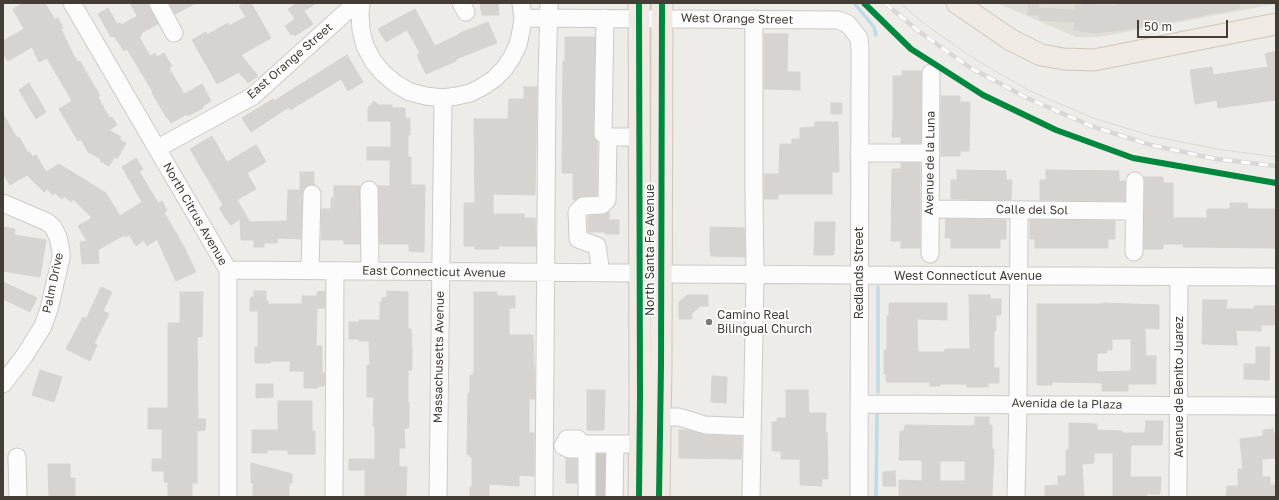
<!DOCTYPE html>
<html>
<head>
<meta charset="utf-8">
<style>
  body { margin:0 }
  #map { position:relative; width:1279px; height:500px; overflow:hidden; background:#eeece9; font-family:"Golos Text",sans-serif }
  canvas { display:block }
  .frame { position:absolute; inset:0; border:4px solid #433d36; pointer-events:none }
  .scale { position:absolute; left:1137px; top:20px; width:91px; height:18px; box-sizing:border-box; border:2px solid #433d36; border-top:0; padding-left:5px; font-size:12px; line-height:14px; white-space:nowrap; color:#433d36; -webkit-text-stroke:3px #fff; paint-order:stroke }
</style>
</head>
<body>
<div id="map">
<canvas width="1279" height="500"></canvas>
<div class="frame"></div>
<div class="scale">50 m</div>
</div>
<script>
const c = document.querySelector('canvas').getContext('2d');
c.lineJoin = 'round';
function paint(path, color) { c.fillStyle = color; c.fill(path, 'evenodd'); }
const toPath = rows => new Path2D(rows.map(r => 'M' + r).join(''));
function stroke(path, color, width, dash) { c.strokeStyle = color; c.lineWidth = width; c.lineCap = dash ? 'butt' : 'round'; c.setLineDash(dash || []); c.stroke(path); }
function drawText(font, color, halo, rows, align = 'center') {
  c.font = font + ' "Golos Text",sans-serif'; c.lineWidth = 4; c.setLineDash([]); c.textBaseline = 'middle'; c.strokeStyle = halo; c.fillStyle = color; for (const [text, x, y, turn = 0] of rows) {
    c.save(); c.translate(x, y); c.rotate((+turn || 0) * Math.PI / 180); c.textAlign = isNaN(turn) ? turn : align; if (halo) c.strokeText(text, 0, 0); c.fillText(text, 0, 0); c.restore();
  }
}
paint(toPath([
  [997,3,1276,3,1276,4,1099,37,1076,37]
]), '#e1ddd7');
stroke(toPath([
  [854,3,874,27,876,35],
  [878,392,878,287],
  [876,497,877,415]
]), '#bedbe8', 3.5);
const building = toPath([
  [24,3,45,3,55,20,58,18,63,28,61,29,74,56,78,62,80,61,100,96,98,97,105,110,110,118,112,117,117,125,109,130,121,137,119,139,126,143,117,159,115,156,109,166,100,161,101,159,88,152,81,139,78,141,59,109,72,101,47,58,39,62,32,47,8,61,3,53,3,41,24,29,13,9,24,3],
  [130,3,147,3,158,24,141,33,142,35,139,37,150,56,155,53,157,57,164,53,172,66,169,68,184,94,202,84,211,101,202,107,203,108,188,116,187,114,171,123,168,118,167,118,152,93,153,92,127,49,124,51,114,36,111,37,98,14,108,8,117,24,120,23,121,25,137,16,130,3],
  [169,3,196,3,175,14,169,3],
  [245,3,251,3,271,38,241,55,258,76,248,83,239,72,217,84,192,40,206,32,207,35,228,23,229,26,246,17,239,6,245,3],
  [297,3,316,3,304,11,313,24,295,36,293,34,291,35,285,26,295,19,288,9,297,3],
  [480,3,498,3,499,15,482,15,480,3],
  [1117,3,1239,3,1240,8,1142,27,1096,33,1074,30,1075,22,1039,20,1040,8,1075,10,1076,5,1082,6,1082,4,1117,6,1117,3],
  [1028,4,1039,4,1038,15,1028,15,1028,4],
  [415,9,435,46,458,35,458,34,488,22,497,43,456,59,456,61,426,74,417,55,420,53,407,30,386,42,378,29,415,9],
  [764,34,788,34,787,72,800,72,800,90,764,89,764,34],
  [565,37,595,37,593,134,594,138,597,142,597,195,582,196,574,200,573,200,573,173,562,173,563,61,565,61,565,37],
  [1276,51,1276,100,1218,108,1217,100,1195,104,1190,70,1212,67,1213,75,1268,67,1265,54,1276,51],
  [347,55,363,82,348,91,341,79,290,110,289,107,251,132,242,118,273,99,274,101,347,55],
  [902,71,921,71,921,143,901,143,901,137,892,137,893,118,893,76,902,76,902,71],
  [29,83,46,112,36,119,19,90,29,83],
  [524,87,537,87,535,195,493,194,493,214,524,214,524,218,535,218,536,246,499,246,499,249,475,249,475,246,464,246,464,203,475,203,474,119,508,119,509,99,524,99,524,87],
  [941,96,960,96,960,102,970,102,969,151,960,151,960,156,941,156,941,96],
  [374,101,378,105,392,105,392,108,405,108,405,118,410,118,410,135,408,135,408,157,411,157,411,185,425,185,424,252,409,251,409,244,380,244,378,186,390,186,390,160,367,160,367,147,391,147,391,121,368,121,368,108,374,101],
  [831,103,842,103,842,114,831,114,831,103],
  [3,114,17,138,19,137,28,153,30,152,32,157,36,155,46,172,59,164,106,193,120,216,142,202,122,167,136,158,143,169,139,171,158,203,162,201,167,211,164,212,184,247,196,272,176,281,157,239,147,246,144,240,136,246,129,235,125,237,124,235,98,250,99,263,82,264,80,242,87,241,78,226,92,218,73,199,71,202,64,196,62,199,55,193,53,195,47,189,44,192,27,175,10,185,3,173,3,114],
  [815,122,838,122,839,172,832,172,832,194,778,194,778,199,764,199,764,174,779,174,780,144,792,144,792,139,800,139,800,128,815,127,815,122],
  [212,136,227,162,256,145,266,162,247,173,256,189,237,200,250,222,287,221,288,190,303,190,301,239,277,238,277,243,264,243,264,247,254,247,254,240,241,240,240,219,231,225,226,219,220,209,220,207,223,205,190,149,212,136],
  [901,163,920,163,920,248,901,248,901,241,891,241,892,169,901,169,901,163],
  [957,170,1006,171,1006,180,1012,180,1011,200,951,199,951,180,957,180,957,170],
  [1046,170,1119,171,1119,181,1125,181,1125,201,1040,200,1040,180,1046,180,1046,170],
  [300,172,314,172,314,185,308,185,304,189,300,189,300,172],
  [1144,177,1163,177,1163,183,1173,183,1173,218,1207,218,1207,209,1230,209,1230,203,1247,203,1248,209,1276,209,1276,248,1183,247,1183,244,1163,244,1163,249,1144,249,1145,181,1144,177],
  [334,186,360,186,360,244,344,244,344,240,321,240,322,209,331,209,331,198,334,198,334,186],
  [609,212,609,220,619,220,619,234,605,234,605,232,588,232,588,216,603,215,609,212],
  [946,219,1006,220,1006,239,1000,239,1000,248,951,248,951,238,945,238,946,219],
  [1030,220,1115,221,1115,239,1108,239,1108,248,1035,248,1035,239,1030,239,1030,220],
  [815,222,835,222,834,255,814,255,815,222],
  [3,227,15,229,14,235,46,240,40,277,3,271,3,227],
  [711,227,744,228,745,257,711,256,711,252,710,252,710,229,711,229,711,227],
  [3,282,37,298,30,312,3,299,3,282],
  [101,287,112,292,103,311,109,314,94,344,97,345,90,361,66,349,83,317,86,319,101,287],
  [254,291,266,291,266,301,268,301,268,304,302,304,302,296,317,296,317,292,325,291,325,308,317,308,316,346,322,346,322,373,325,373,324,386,318,386,318,388,304,388,304,371,290,371,290,361,271,361,271,363,255,363,255,347,258,347,258,311,250,311,250,299,251,299,251,297,254,297,254,291],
  [387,291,408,292,408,329,411,329,412,350,412,370,408,370,408,402,409,402,409,428,404,428,405,448,399,448,399,467,407,467,406,497,365,497,365,470,349,470,349,459,375,459,375,426,373,426,374,397,367,397,367,365,370,365,369,341,359,341,359,339,349,339,349,322,359,322,359,320,380,320,380,302,382,302,382,298,387,297,387,291],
  [180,292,203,292,202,337,197,337,198,419,206,419,205,430,197,431,197,483,192,483,192,497,168,497,168,482,164,482,164,471,152,471,152,459,162,459,162,429,148,429,148,408,168,408,168,323,180,323,180,292],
  [474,292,497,292,497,296,515,296,515,308,509,308,509,335,533,335,535,399,529,399,529,433,534,433,534,476,519,475,519,486,489,484,489,497,470,497,470,487,472,487,472,457,470,457,470,455,467,454,468,393,470,393,470,375,473,375,474,370,474,292],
  [687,295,708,295,708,306,701,306,692,313,692,319,679,319,679,302,687,295],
  [969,295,990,295,990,299,1001,299,1001,315,996,315,996,331,994,331,994,368,999,368,999,383,988,383,988,387,967,387,967,384,940,384,940,386,930,386,930,382,886,382,886,374,884,374,884,350,887,350,887,316,889,316,889,303,947,303,947,320,917,319,918,352,944,352,945,349,970,349,969,295],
  [1203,300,1227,300,1226,309,1254,309,1254,306,1276,306,1276,325,1261,325,1261,331,1236,330,1237,345,1202,344,1203,300],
  [1104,303,1159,305,1159,329,1145,328,1146,356,1156,356,1156,384,1128,384,1128,391,1102,391,1102,383,1052,382,1052,385,1037,385,1037,304,1104,304,1104,303],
  [1112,339,1131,339,1131,371,1097,372,1097,353,1107,353,1107,350,1112,350,1112,339],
  [1256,347,1270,347,1269,380,1244,379,1244,364,1256,364,1256,347],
  [40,370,62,377,54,402,32,395,40,370],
  [712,376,727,377,726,403,711,402,712,376],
  [256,384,273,384,273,397,256,398,256,384],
  [587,390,605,390,604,430,587,430,587,390],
  [786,390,808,390,809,413,826,413,825,432,827,432,828,479,822,479,822,486,800,485,800,459,781,459,781,451,772,451,772,422,777,422,777,418,786,418,786,390],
  [278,401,312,401,312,431,315,431,315,454,288,454,288,450,267,450,267,453,252,453,252,430,278,430,278,401],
  [975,417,989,417,989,425,992,425,992,449,994,449,992,497,899,497,899,480,922,481,922,460,899,460,900,431,904,431,905,425,969,426,975,425,975,417],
  [940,461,965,461,965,481,940,481,940,461],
  [1146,421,1163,421,1162,445,1131,445,1130,477,1161,477,1160,494,1147,494,1147,497,1113,497,1113,453,1094,453,1094,463,1082,464,1084,497,1045,497,1045,486,1058,485,1058,476,1066,476,1066,450,1069,450,1069,423,1097,424,1097,430,1122,431,1122,433,1145,433,1146,421],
  [1273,429,1273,433,1276,433,1275,458,1262,459,1262,477,1270,477,1270,485,1276,485,1276,497,1226,497,1227,486,1238,486,1238,469,1243,469,1240,439,1263,436,1263,430,1273,429],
  [679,430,688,430,705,435,742,437,741,459,679,458,679,430],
  [566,458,577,459,577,483,566,483,566,458],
  [597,458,605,458,604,497,597,497,597,458],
  [251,463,292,474,292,483,289,483,289,497,253,497,253,483,251,483,251,463],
  [48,464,70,464,70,478,75,478,75,497,49,497,48,464],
  [895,471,896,486,883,486,883,472,895,471]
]);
paint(building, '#d6d3d0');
stroke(building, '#d6d3cf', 1);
stroke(toPath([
  [594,462,610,462],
  [594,476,610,476],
  [594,492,610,492]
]), '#ccc9c5', 17, [17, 8]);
const minor = toPath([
  [72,3,228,270,228,497],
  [158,3,174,33],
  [361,3,360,14,361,30,365,46,373,61,383,73,396,84,410,92,426,96,443,98,457,96,470,93,482,87,494,79,504,69,512,57,518,45,521,31,523,18,521,3],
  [461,3,466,12],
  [523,18,838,20,848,24,859,38,860,50,859,497],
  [605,18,603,134,608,137,639,137],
  [158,148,253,96,356,3],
  [859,153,931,153],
  [369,190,370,271],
  [3,203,47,222,53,227,58,237,61,251,61,258,49,309,43,326,25,355,3,384],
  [930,209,1134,211],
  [1134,252,1135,181],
  [930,254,931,73],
  [228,270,640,273],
  [310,270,312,194],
  [601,273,597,246,578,239,577,212,583,206,602,205,607,200,608,137],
  [661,274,1276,277],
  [859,404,1276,406],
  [660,417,679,417,705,425,752,427],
  [582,444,578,439,567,439,563,446,569,449,578,449,582,444,587,444],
  [17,457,18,497],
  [334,497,335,271],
  [438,497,443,98],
  [544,497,547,80,549,3],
  [587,497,587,444,639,444],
  [614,497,615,444],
  [751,497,755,275,754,193,754,19],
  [1016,497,1018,404,1019,210],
  [1178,497,1179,277]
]);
const major = toPath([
  [957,3,1011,40,1041,55,1064,59,1094,60,1276,24],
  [639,497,640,398,639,3],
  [659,497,661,365,662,3]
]);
stroke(minor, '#cccac7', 19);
stroke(major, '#cec6b9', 23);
stroke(minor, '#fcfcfc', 17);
stroke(major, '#efeae4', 21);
stroke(toPath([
  [900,3,922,22,973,58,1030,91,1093,118,1152,136,1217,149,1276,157]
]), '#d8d8d7', 1);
const rail = toPath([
  [885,3,917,30,969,67,1027,98,1091,126,1151,145,1216,159,1276,166]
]);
stroke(rail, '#d8d8d7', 4.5);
stroke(rail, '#fff', 3, [9]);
stroke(toPath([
  [864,3,911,49,983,95,1056,130,1133,158,1276,183],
  [639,497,640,398,639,3],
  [659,497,661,365,662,3]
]), '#00873e', 6);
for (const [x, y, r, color] of [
  [709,322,4,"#7f7a75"]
]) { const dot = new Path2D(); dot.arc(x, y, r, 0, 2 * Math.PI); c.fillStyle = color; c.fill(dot); stroke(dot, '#fff', 1.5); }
drawText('12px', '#433d36', '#fff', [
  ["West Orange Street",737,19,1],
  ["East Orange Street",290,61,-41],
  ["Avenue de la Luna",930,163,-89],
  ["Calle del Sol",1032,210,1],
  ["North Citrus Avenue",195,214,60],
  ["North Santa Fe Avenue",650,250,-90],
  ["East Connecticut Avenue",434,272,1],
  ["Redlands Street",859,273,-90],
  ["West Connecticut Avenue",968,276],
  ["Palm Drive",53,283,-78],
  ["Massachusetts Avenue",439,357,-89],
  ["Avenue de Benito Juarez",1179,387,-90],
  ["Avenida de la Plaza",1067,404,1]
]);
drawText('12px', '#433d36', '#fff', [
  ["Camino Real",717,315],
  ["Bilingual Church",717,329]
], 'left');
</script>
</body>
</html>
